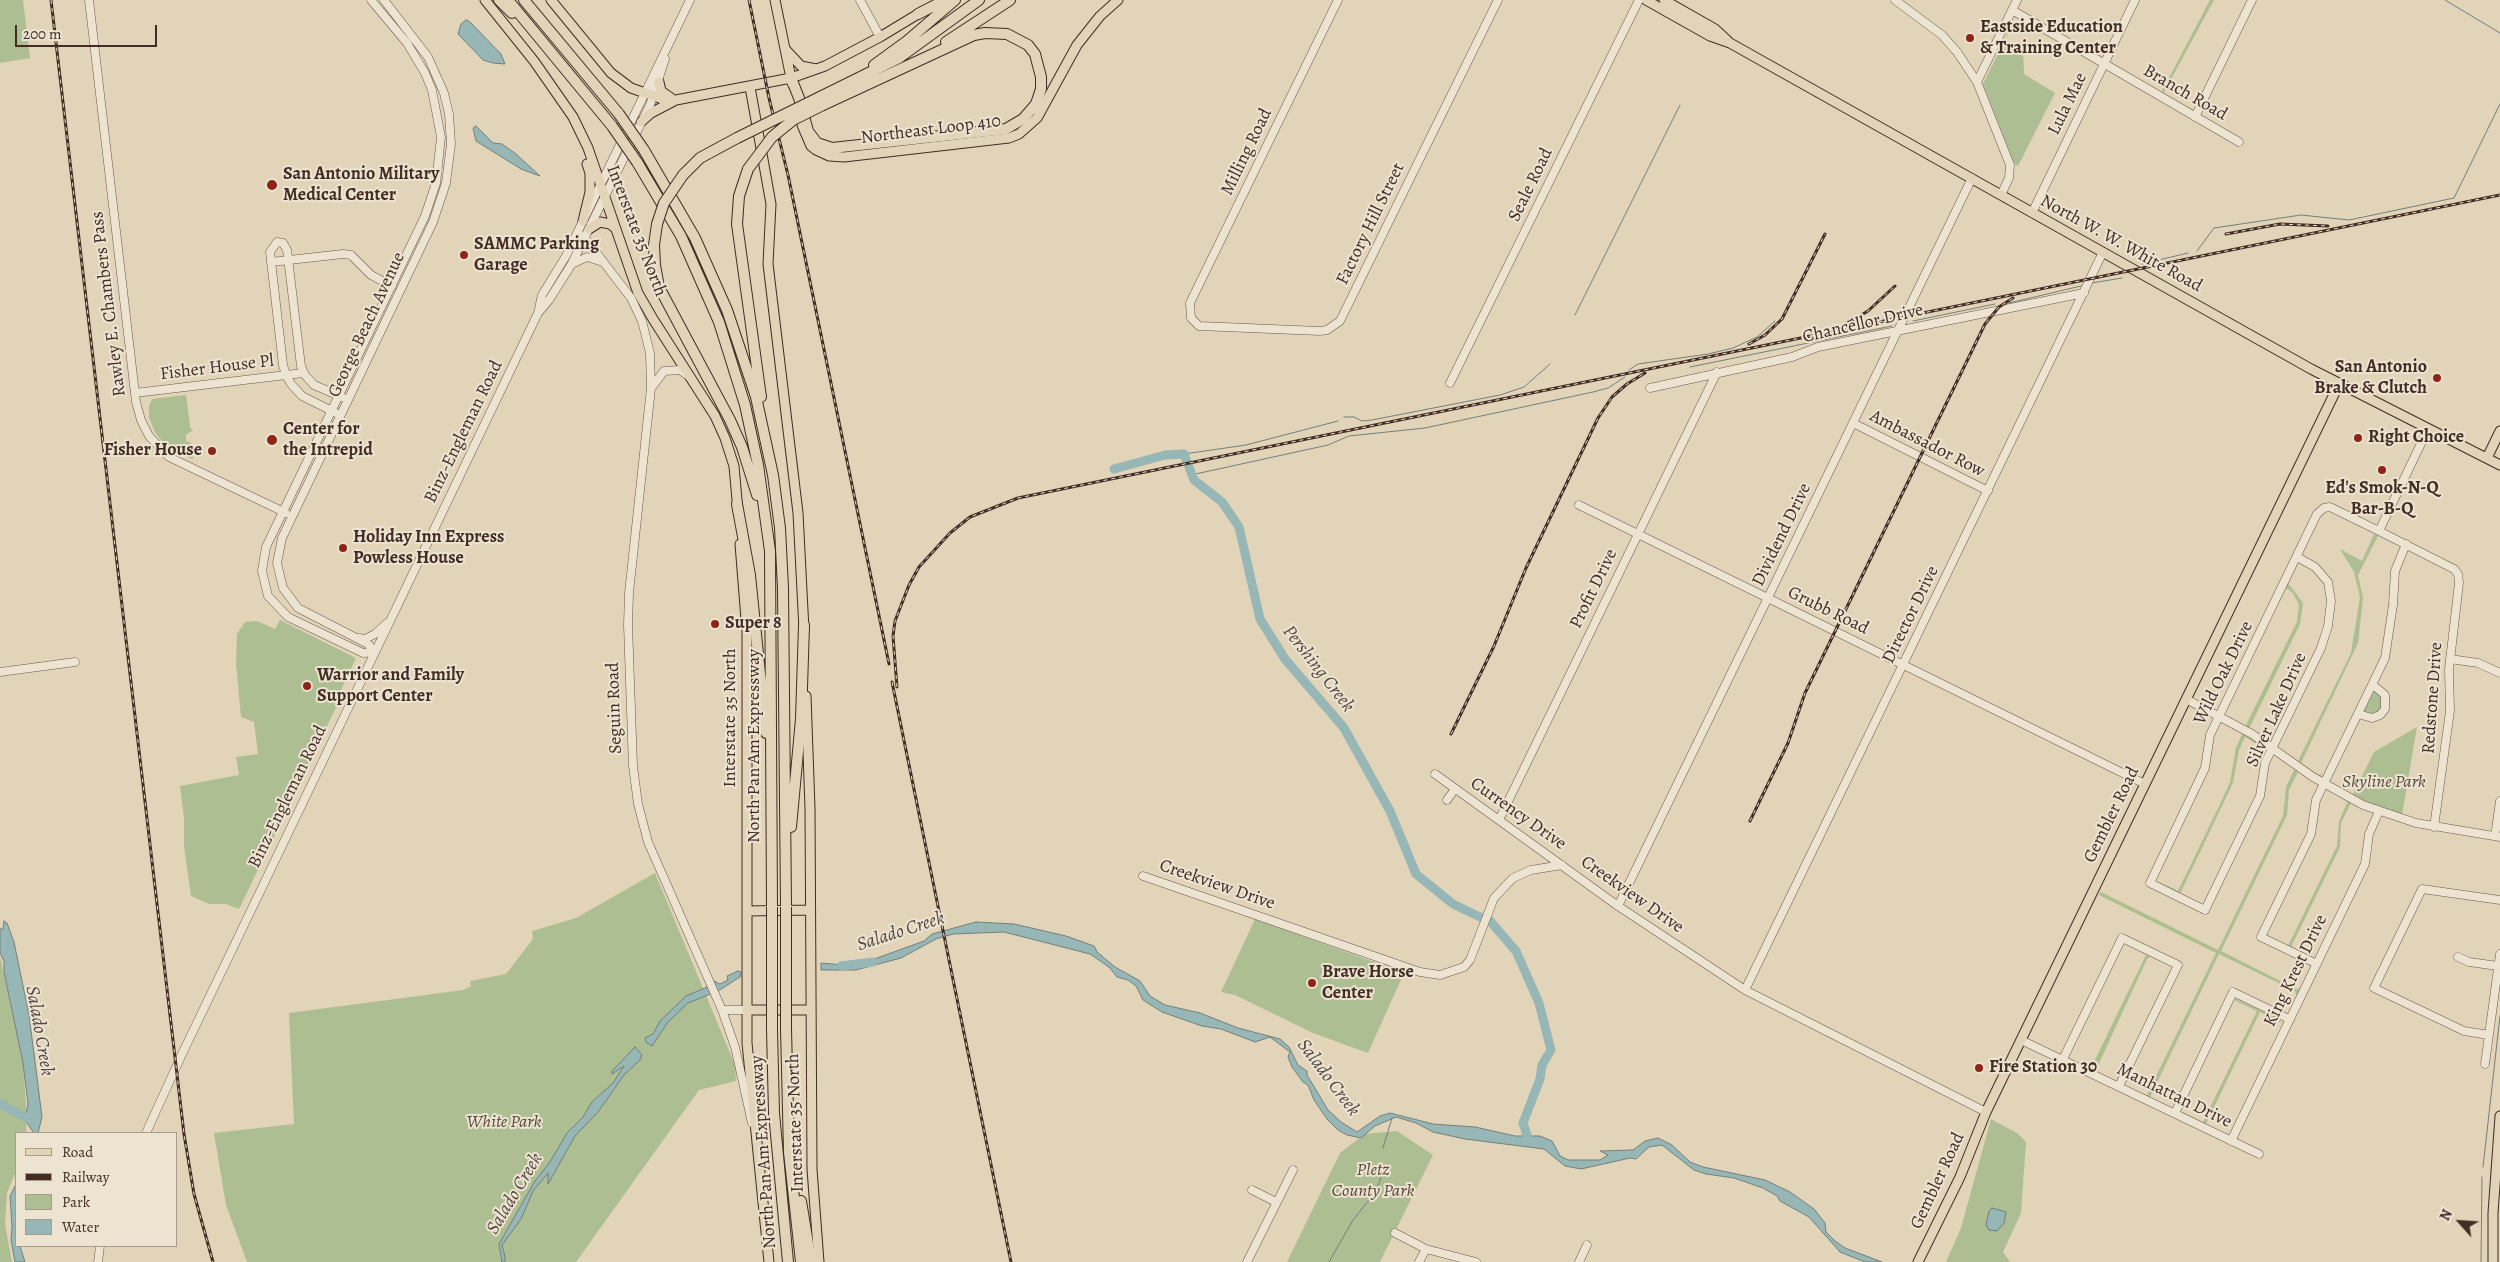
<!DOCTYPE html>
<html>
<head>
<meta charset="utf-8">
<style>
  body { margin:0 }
  #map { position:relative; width:2500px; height:1262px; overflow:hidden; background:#e2d4b8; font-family:Alegreya,serif }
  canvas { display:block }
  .legend { position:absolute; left:15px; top:1132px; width:162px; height:115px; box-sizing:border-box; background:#ece3d1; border:1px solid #a89a8c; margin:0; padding:6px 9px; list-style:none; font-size:15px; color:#422c24 }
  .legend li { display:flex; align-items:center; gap:10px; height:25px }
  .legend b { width:25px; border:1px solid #a89a8c }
  .north { position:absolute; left:2435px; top:1197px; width:50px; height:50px; -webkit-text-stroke:4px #ece3d1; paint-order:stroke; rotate:296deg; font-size:14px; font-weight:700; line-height:20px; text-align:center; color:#422c24 }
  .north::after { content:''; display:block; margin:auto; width:18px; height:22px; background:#422c24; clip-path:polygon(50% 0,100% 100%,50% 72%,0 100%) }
  .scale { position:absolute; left:15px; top:25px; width:142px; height:22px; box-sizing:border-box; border:2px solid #422c24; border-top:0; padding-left:6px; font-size:15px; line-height:18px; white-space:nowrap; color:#422c24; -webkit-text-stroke:4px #ece3d1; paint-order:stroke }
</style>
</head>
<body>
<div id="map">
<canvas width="2500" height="1262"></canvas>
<ul class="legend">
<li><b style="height:6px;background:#e2d4b8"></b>Road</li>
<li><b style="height:6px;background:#422c24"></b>Railway</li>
<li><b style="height:14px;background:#aebe93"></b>Park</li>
<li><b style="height:14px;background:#96b7b5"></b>Water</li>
</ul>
<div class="north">N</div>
<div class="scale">200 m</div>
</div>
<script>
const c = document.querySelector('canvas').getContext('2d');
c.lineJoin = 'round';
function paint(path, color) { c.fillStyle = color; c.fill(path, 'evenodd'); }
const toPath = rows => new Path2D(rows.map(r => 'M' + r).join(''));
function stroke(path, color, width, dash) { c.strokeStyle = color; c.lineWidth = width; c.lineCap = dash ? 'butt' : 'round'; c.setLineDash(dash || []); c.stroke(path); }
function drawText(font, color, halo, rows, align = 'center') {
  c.font = font + ' Alegreya,serif'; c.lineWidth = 4; c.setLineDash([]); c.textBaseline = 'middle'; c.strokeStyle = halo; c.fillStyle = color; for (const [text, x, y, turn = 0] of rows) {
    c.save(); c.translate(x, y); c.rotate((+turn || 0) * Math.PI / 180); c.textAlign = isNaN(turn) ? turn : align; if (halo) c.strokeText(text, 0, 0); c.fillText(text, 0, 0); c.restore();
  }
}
paint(toPath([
  [0,0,23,0,30,58,0,63],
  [2210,0,2214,0,2163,94,2161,93],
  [2015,19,2005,41,2023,51,2024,74,2055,93,2018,166,2014,163,1983,84],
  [186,395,190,427,193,430,186,435,186,441,191,443,193,459,181,455,162,441,156,434,149,418,149,407,152,399],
  [2374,534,2378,536,2358,575,2363,598,2358,643,2301,763,2319,775,2323,774,2320,777,2280,749,2298,761,2351,653,2360,597,2354,572,2340,549,2362,561],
  [2288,583,2303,603,2300,624,2249,729,2246,727,2247,723,2297,622,2299,605,2293,593,2286,588],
  [280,620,356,658,341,690,342,695,239,909,226,904,209,904,191,896,184,847,184,818,180,786,239,775,236,757,258,754,254,722,241,717,236,664,237,634,245,622,257,621,275,629],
  [2374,692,2379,694,2381,698,2381,708,2373,715,2365,713,2364,709],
  [2222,723,2259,743,2265,749,2245,737,2239,750,2233,783,2180,894,2156,880,2178,891,2222,800,2230,782,2236,748,2242,734],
  [2417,727,2402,815,2352,796,2374,752],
  [2294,770,2298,772,2289,790,2287,815,2221,951,2296,989,2301,988,2297,996,2295,991,2219,954,2149,1099,2146,1097,2216,953,2099,895,2101,892,2218,950,2283,816,2286,787],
  [2348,801,2351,803,2341,823,2340,847,2290,949,2286,947,2289,944,2337,846,2339,821],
  [655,873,735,1065,736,1081,699,1090,576,1262,247,1262,226,1205,214,1133,294,1124,289,1013,463,990,471,986,470,981,506,974,533,939,532,931,576,918],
  [1255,919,1404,973,1368,1053,1313,1033,1235,995,1221,992],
  [2146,955,2150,957,2147,959,2095,1072,2090,1070],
  [0,956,23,1063,27,1119,26,1133,16,1133,16,1171,7,1193,5,1224,12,1262,0,1262],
  [2236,999,2278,1019,2283,1024,2260,1012,2205,1126,2180,1111,2203,1122,2257,1011,2234,1000],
  [1991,1119,2017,1133,2026,1142,2021,1213,2003,1252,2010,1262,1946,1262,1961,1228],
  [1397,1131,1433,1155,1380,1262,1287,1262,1340,1153,1365,1134]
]), '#aebe93');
const water = toPath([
  [466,20,470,22,501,54,505,64,493,63,483,60,458,34,461,24,466,20],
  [476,126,493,143,502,144,516,154,540,176,521,169,476,141,473,128,476,126],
  [4,921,7,923,14,942,29,1015,42,1117,38,1133,34,1133,25,1120,28,1104,23,1063,4,972,4,961,0,953,0,929,3,929,4,921],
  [976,922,1014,924,1066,936,1094,946,1097,952,1115,967,1140,981,1150,996,1165,1005,1200,1013,1238,1028,1280,1039,1289,1047,1298,1065,1307,1071,1307,1075,1328,1110,1341,1122,1357,1132,1380,1116,1390,1113,1433,1124,1475,1127,1515,1136,1540,1136,1552,1141,1560,1156,1568,1160,1600,1160,1608,1155,1600,1151,1633,1150,1645,1141,1658,1138,1672,1145,1690,1162,1703,1167,1765,1180,1790,1192,1814,1209,1825,1223,1826,1232,1835,1241,1845,1248,1882,1262,1865,1262,1840,1252,1809,1217,1780,1201,1777,1196,1763,1188,1734,1178,1706,1174,1694,1170,1662,1145,1649,1147,1636,1159,1630,1158,1581,1169,1565,1166,1544,1149,1465,1139,1433,1132,1416,1123,1396,1117,1375,1126,1361,1138,1347,1135,1338,1130,1327,1119,1314,1100,1308,1085,1303,1082,1292,1067,1288,1057,1290,1052,1270,1037,1255,1042,1221,1029,1202,1026,1162,1012,1143,1000,1136,986,1128,980,1117,977,1109,967,1090,954,1004,932,953,934,936,939,901,958,856,970,821,970,821,963,855,966,924,941,932,934,976,922],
  [738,971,741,972,740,977,718,991,688,1003,668,1022,652,1046,646,1042,645,1038,653,1034,660,1021,686,996,705,988,714,981,720,984,728,980,727,976,738,971],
  [635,1047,642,1055,640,1060,624,1075,598,1112,575,1136,548,1184,548,1173,533,1191,521,1219,502,1245,505,1257,505,1262,502,1262,499,1244,535,1181,550,1162,567,1133,583,1117,592,1102,613,1083,624,1066,612,1074,612,1071,635,1047],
  [16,1184,16,1246,20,1246,25,1262,15,1262,11,1240,12,1226,10,1196,16,1184],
  [1992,1208,2006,1212,2004,1223,1997,1231,1989,1230,1986,1225,1989,1211,1992,1208]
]);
paint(water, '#96b7b5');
stroke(water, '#747f7b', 1);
stroke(toPath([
  [2445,0,2500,33],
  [2197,251,2214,228,2301,215,2349,220,2454,198,2500,104],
  [2142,264,2188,253],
  [2092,283,2122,278],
  [2009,303,2081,286],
  [1575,315,1680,105],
  [1913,321,1995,304],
  [1690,367,1892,326],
  [1629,370,1638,364,1708,354,1733,348,1757,337,1775,321],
  [1344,417,1354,417,1362,421,1372,420,1500,395,1524,387,1550,364],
  [1184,454,1246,445,1338,421],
  [1191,475,1328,445,1349,436,1425,428,1593,392,1608,388,1625,377],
  [1383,1148,1392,1118],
  [2483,1167,2500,1016],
  [1329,1262,1353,1220,1373,1195,1380,1181,1383,1164],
  [2481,1262,2482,1177]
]), '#747f7b', 1);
stroke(toPath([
  [1114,469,1165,455,1184,454,1194,480,1222,502,1239,527,1260,619,1285,659,1344,728,1390,811,1416,874,1453,904,1482,918],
  [1490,921,1516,951,1539,1003,1551,1050,1542,1065,1540,1079,1523,1123,1529,1141],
  [841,966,873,962],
  [0,1104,35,1122]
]), '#96b7b5', 9);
const minor = toPath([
  [89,0,136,402,141,420,149,436,169,457,286,513],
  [371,0,407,43,425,73,432,90,441,137,436,183,425,216,266,547,262,571,268,596,288,617,363,653,375,652],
  [860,0,880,37],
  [1338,0,1190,303,1191,318,1199,326,1320,331,1327,330,1340,321,1498,0],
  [1895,0,1942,35,1957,52,1977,82,2010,165,2009,178,2001,195],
  [2012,10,2239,142],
  [1977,82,2017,0],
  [2195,117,2252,0],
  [2032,213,2135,0],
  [577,234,585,238,631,298,642,321,650,353,651,388,629,593,628,625,633,766,638,804,648,842,722,1010,735,1047,752,1123],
  [271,262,343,254,351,255,371,275,392,286],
  [572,264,587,257,603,262],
  [539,312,549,300,571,265,650,105,665,59],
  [1450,383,1639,0],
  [652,387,664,371,680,370,690,377],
  [1650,388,1792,357,1818,347,2084,293],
  [135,393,303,373],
  [336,413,302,396,291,384,286,375,283,365,270,252,277,242,283,243,287,250,301,366,305,375,314,385,342,397],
  [1853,423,1988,491],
  [1579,505,2145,784],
  [2379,531,2428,429],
  [2297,557,2315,567,2328,582,2331,601,2328,626,2321,648,2265,763,2260,796,2205,910,2150,883,2205,768,2210,735,2317,514,2324,508,2330,507,2379,531,2454,569,2458,574,2459,583,2449,669,2450,711,2434,827],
  [359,638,365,639,375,634,387,623],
  [375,652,368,644,298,608,283,588,277,563,282,538,433,222,446,183,451,144,449,114,444,93,428,57,384,0],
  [2450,659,2478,663,2500,673],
  [0,672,75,662],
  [2186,699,2252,734,2313,777,2363,805,2416,823,2500,837],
  [2358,714,2372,718,2380,715,2385,709,2385,695,2373,685],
  [1435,774,1618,906,1745,990,1986,1112],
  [1447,800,1455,789],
  [1499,820,1717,372],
  [2495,836,2500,801],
  [1143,876,1420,972,1440,975,1464,967,1470,960,1494,898,1513,878,1531,870,1562,865],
  [1618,906,1972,178],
  [2458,957,2469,962,2498,966],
  [2317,964,2261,937,2311,834,2316,800,2385,658,2393,605,2395,571,2406,544],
  [1745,990,2103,252],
  [722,1010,747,1010],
  [2489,1035,2464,1031,2374,988,2422,889,2500,900],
  [2021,1040,2259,1154],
  [2063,1059,2122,938,2178,965,2119,1086],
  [2485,1064,2500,954],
  [2175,1113,2233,992,2289,1019],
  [146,1133,183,1052,538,313,542,295,566,256,690,0],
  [2231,1141,2365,864,2369,834,2379,811],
  [1252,1190,1276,1202],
  [1395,1233,1426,1249,1476,1262],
  [98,1262,100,1246],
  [1247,1262,1293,1170],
  [1419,1262,1426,1249],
  [1579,1262,1587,1245]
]);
const major = toPath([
  [485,0,534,61,573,117,588,148,638,293,653,319,715,416,725,438,734,466,738,511],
  [551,0,611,73,631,88,665,100,676,100,791,78,825,66,880,37,923,11],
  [775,0,792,83],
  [1646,0,1710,36,1730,43,2311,369,2500,465],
  [1664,0,1715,29,1728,41],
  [786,50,801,66,816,69],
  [659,82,661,91,671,98],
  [750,87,771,204,768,264,798,513,804,630],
  [641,122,651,113,674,101],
  [802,125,811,146,816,150,829,156,844,157,1009,138,1019,134,1037,118,1077,45,1100,16,1118,0],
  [583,221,590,192,590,173,587,164],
  [589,229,600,222,610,224,615,228],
  [2487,458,2500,431],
  [740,544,747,632,747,1043,769,1262],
  [806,696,810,808,812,1169,819,1262],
  [747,911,810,910],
  [747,1010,810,1010],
  [1918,1262,1960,1177,1986,1112,2339,384],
  [2493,1262,2493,1213,2500,1116]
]);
const highway = toPath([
  [499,0,512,13],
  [508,0,612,126],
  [524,0,619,114],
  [918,14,945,0],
  [946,42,1010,0],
  [874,65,907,41,955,0],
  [791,78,799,98,808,131,817,143,832,148,1006,129,1023,119,1036,104,1041,89,1041,77,1035,54,1028,45,1007,34,985,33,974,35,823,105],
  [820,97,899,58,979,0],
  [644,150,695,238,727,310,756,397,773,475,780,528,783,588,786,907],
  [637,162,681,236,719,322,745,405,758,465,770,551,772,907],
  [748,169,739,196,737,224,761,397],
  [683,175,700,158,737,138],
  [657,224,654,245,655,265,659,287,730,420,742,447,757,495],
  [737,504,750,575,766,733],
  [791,827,801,719,804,625],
  [772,1029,774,1113,788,1262],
  [786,1029,789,1152,801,1262],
  [801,1201,811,1262]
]);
stroke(minor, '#6a5649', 9);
stroke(major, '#422c24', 11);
stroke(highway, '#422c24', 12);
stroke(minor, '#ece3d1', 8);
stroke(major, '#e2d4b8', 9);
stroke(highway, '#e2d4b8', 10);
const rail = toPath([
  [51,0,184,1134,194,1194,213,1262],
  [749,0,769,98,788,175,889,664],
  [2226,234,2280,224,2328,226],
  [1846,324,1868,311,1895,286],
  [1749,344,1765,335,1782,319,1825,234],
  [892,682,1011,1262],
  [897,687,893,636,895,621,909,585,919,567,950,533,970,517,1018,498,2500,195],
  [1451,734,1494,646,1526,568,1598,418,1612,397,1627,384,1645,373],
  [1750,821,1788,743,1805,693,1985,324,1999,307,2013,298]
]);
stroke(rail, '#422c24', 3);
stroke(rail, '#ece3d1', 1, [4]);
const highwayBridge = toPath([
  [619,114,644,150],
  [612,126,637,162],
  [737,138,820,97],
  [748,169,772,137,793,120,823,105],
  [657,224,664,203,683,175],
  [772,907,772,1029],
  [786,1029,786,907]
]);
stroke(highwayBridge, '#422c24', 12, []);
stroke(highwayBridge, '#e2d4b8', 10);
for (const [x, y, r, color] of [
  [1970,38,5,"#8f2418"],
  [272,185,6,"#8f2418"],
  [464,255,5,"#8f2418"],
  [2437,378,5,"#8f2418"],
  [2358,438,5,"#8f2418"],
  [272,440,6,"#8f2418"],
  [212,451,5,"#8f2418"],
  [2382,470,5,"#8f2418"],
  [343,548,5,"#8f2418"],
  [715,624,5,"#8f2418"],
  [307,686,5,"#8f2418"],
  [1312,983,5,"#8f2418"],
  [1979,1068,5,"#8f2418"]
]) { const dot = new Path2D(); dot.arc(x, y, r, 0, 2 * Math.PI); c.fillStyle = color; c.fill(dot); stroke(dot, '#ece3d1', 2); }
drawText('bold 18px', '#422c24', '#ece3d1', [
  ["Eastside Education",1980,28],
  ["& Training Center",1980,49],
  ["San Antonio Military",283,175],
  ["Medical Center",283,196],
  ["SAMMC Parking",474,245],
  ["Garage",474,266],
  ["San Antonio",2427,368,"right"],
  ["Brake & Clutch",2427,389,"right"],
  ["Center for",283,430],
  ["the Intrepid",283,451],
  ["Right Choice",2368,438],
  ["Fisher House",202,451,"right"],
  ["Ed's Smok-N-Q",2382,489,"center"],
  ["Bar-B-Q",2382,510,"center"],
  ["Holiday Inn Express",353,538],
  ["Powless House",353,559],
  ["Super 8",725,624],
  ["Warrior and Family",317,676],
  ["Support Center",317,697],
  ["Brave Horse",1322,973],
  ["Center",1322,994],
  ["Fire Station 30",1989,1068]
], 'left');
drawText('18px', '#422c24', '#ece3d1', [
  ["Branch Road",2185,93,30],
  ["Lula Mae",2068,104,-64],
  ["Northeast Loop 410",931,130,-7],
  ["Milling Road",1247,152,-64],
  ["Seale Road",1531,185,-64],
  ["Factory Hill Street",1371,224,-64],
  ["Interstate 35 North",636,231,69],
  ["North W. W. White Road",2121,244,29],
  ["Rawley E. Chambers Pass",109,304,-97],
  ["Chancellor Drive",1863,324,-13],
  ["George Beach Avenue",367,325,-65],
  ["Fisher House Pl",217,368,-7],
  ["Binz-Engleman Road",464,432,-64],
  ["Ambassador Row",1927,444,27],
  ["Dividend Drive",1782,535,-64],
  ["Profit Drive",1594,589,-64],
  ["Grubb Road",1828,611,26],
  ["Director Drive",1911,615,-64],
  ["Wild Oak Drive",2224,673,-64],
  ["Redstone Drive",2433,698,-86],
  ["Seguin Road",615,708,-92],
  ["Silver Lake Drive",2277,710,-66],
  ["Interstate 35 North",731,718,-90],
  ["North Pan Am Expressway",755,746,-90],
  ["Binz-Engleman Road",288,797,-64],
  ["Currency Drive",1518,814,35],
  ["Gembler Road",2112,815,-64],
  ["Creekview Drive",1217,885,19],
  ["Creekview Drive",1632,895,35],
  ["King Krest Drive",2296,971,-64],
  ["Manhattan Drive",2174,1096,26],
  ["Interstate 35 North",796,1123,-92],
  ["North Pan Am Expressway",764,1152,-94],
  ["Gembler Road",1938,1181,-65]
]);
drawText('italic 18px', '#58493a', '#ece3d1', [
  ["Skyline Park",2384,783],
  ["White Park",504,1123],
  ["Pletz",1373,1171],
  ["County Park",1373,1192]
]);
drawText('italic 19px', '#534841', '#ece3d1', [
  ["Pershing Creek",1318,669,52],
  ["Salado Creek",901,932,-18],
  ["Salado Creek",39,1031,80],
  ["Salado Creek",1328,1078,53],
  ["Salado Creek",515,1194,-59]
]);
</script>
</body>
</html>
